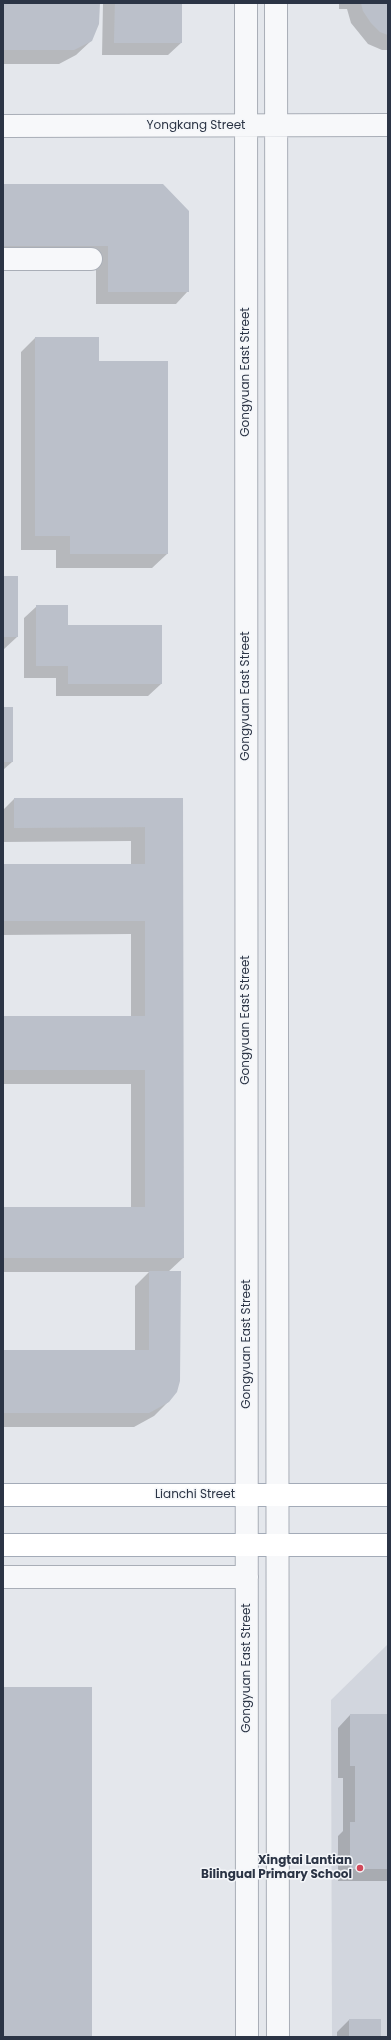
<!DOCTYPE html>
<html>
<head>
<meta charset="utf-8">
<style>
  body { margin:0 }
  #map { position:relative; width:391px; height:2040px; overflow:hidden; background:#e4e7ec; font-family:Poppins,sans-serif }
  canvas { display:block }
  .frame { position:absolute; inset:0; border:4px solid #2b3445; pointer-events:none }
</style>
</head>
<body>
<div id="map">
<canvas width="391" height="2040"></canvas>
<div class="frame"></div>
</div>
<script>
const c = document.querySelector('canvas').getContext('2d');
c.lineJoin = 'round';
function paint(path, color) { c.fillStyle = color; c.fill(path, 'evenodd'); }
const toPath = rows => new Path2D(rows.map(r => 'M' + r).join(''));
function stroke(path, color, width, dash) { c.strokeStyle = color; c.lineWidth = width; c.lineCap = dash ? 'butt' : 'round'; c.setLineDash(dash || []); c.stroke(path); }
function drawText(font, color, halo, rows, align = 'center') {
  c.font = font + ' Poppins,sans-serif'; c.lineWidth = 3; c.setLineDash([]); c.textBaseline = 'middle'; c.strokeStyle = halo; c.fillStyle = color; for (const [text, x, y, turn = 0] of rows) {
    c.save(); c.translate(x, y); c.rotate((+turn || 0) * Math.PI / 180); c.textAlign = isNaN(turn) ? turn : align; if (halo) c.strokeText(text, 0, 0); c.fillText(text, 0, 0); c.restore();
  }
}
paint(toPath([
  [388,1644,388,2037,332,2037,331,1700]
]), '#d2d6de');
paint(toPath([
  [3,3,99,3,91,41,76,55,59,64,3,64],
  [103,3,181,3,181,43,168,55,102,55],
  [339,3,388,3,388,50,382,50,368,44,351,23,347,9,339,9],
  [3,185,188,291,176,304,96,304,96,257,3,260],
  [35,338,98,362,167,554,152,568,56,568,56,550,21,550,21,352],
  [3,577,17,637,3,650],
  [37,606,67,626,161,684,148,696,56,696,56,678,24,678,24,618],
  [3,708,12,762,3,770],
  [14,799,182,799,183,1258,168,1272,168,1402,154,1416,134,1427,3,1427,3,1351,135,1351,135,1286,149,1272,3,1272,3,1208,131,1208,131,1084,3,1084,4,1017,131,1017,131,934,3,935,3,865,131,865,131,841,3,842,3,810],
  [350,1715,388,1715,388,1881,338,1881,338,1836,343,1831,343,1778,338,1778,338,1728],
  [349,2020,380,2037,337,2037,337,2032]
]), '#0003');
paint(toPath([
  [3,3,100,3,99,24,92,41,74,50,3,50],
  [115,3,182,3,182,43,114,43],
  [361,3,388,3,388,35,380,32,371,23,363,11],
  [3,184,163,184,189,211,189,292,108,292,108,246,3,246],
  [35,337,99,337,99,361,168,361,168,554,70,554,70,536,35,536],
  [3,576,18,576,18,637,3,637],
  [36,605,68,605,68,625,162,625,162,684,68,684,68,666,36,666],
  [3,707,13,707,13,762,3,762],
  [14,798,183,798,184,1258,3,1258,3,1207,145,1207,145,1070,4,1070,4,1016,145,1016,145,921,3,921,3,864,145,864,145,827,14,828],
  [149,1271,181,1271,180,1381,177,1392,169,1402,149,1413,3,1413,3,1350,149,1350],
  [3,1687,92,1687,92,2037,3,2037],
  [350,1714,388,1714,388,1869,350,1869,350,1822,355,1822,355,1766,350,1766],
  [349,2019,381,2019,381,2037,349,2037]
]), '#bbc0ca');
const minor = toPath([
  [246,3,247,2037],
  [276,3,278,2037],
  [3,126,388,125],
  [3,259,91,259],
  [3,1577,247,1577]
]);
const major = toPath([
  [3,1495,388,1495],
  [3,1545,388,1545]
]);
stroke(minor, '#a9aeb7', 24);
stroke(major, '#a3abb8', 24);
stroke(minor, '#f7f8fa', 22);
stroke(major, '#fff', 22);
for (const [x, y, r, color] of [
  [360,1868,4,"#d1495b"]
]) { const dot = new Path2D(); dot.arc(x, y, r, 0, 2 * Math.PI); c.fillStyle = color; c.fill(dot); stroke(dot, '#f4f6f9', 1.5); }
drawText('12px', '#2b3445', '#f4f6f9', [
  ["Yongkang Street",196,126],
  ["Gongyuan East Street",246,372,-90],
  ["Gongyuan East Street",246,696,-90],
  ["Gongyuan East Street",246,1020,-90],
  ["Gongyuan East Street",247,1344,-90],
  ["Lianchi Street",195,1495],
  ["Gongyuan East Street",247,1668,-90]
]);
drawText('bold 12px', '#2b3445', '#f4f6f9', [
  ["Xingtai Lantian",352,1861],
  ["Bilingual Primary School",352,1875]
], 'right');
</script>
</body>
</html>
